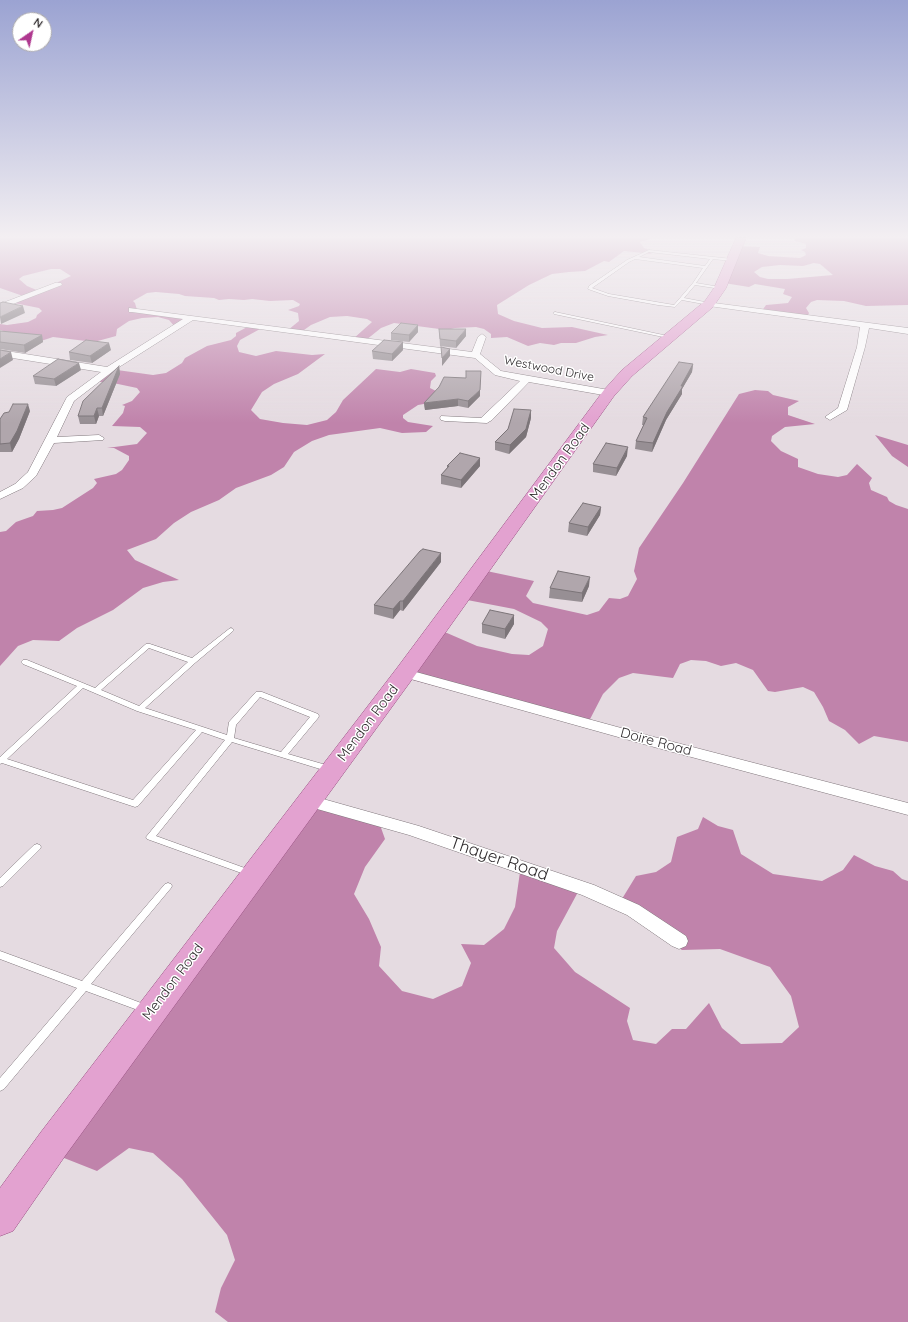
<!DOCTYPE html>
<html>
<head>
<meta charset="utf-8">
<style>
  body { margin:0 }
  #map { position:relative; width:908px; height:1322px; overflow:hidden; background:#e5dbe1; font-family:Quicksand,sans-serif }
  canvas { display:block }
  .north { position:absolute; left:12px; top:12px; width:40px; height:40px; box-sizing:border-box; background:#fff; border:1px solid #acaaab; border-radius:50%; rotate:34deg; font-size:11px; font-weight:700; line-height:16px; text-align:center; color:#2f2b2d }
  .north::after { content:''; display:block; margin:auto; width:14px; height:18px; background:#af388f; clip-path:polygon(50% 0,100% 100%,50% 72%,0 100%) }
</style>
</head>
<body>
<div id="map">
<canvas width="908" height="1322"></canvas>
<div class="north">N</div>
</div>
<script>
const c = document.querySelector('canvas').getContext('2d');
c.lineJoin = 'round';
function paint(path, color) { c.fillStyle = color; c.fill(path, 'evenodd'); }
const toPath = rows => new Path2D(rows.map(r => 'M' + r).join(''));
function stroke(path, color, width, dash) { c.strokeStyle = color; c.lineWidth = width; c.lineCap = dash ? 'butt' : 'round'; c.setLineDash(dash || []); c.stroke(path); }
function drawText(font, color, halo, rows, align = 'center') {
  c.font = font + ' Quicksand,sans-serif'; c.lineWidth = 3; c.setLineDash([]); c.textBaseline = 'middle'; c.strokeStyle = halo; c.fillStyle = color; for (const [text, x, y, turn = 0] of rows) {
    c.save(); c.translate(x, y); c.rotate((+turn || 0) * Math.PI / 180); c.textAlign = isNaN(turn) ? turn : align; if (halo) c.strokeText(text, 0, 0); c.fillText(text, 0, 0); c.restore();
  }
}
paint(toPath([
  [0,238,653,238,640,242,644,248,650,250,649,251,652,254,624,251,609,262,604,261,585,271,569,272,552,274,529,285,497,305,498,314,514,321,542,328,572,327,608,335,595,337,576,343,561,343,554,345,540,343,528,346,507,337,491,338,491,334,484,329,476,327,455,328,447,330,394,323,381,328,366,340,353,339,372,322,367,319,347,316,330,317,311,325,304,330,299,332,288,330,299,321,298,313,288,310,299,306,300,304,293,300,270,301,252,299,244,300,229,299,219,300,214,298,185,296,179,294,156,292,147,293,133,301,135,303,137,310,188,318,175,327,169,320,158,317,142,318,129,321,117,329,116,336,94,342,53,337,38,342,0,330,0,324,7,325,28,322,36,318,37,315,42,311,39,308,9,302,23,296,0,288],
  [51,269,60,269,71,276,58,282,57,285,39,291,27,286,19,279,23,276],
  [796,238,908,238,908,305,866,306,844,301,817,300,811,302,806,308,809,313,806,319,761,312,766,305,788,303,792,297,783,294,785,289,755,284,749,287,724,283,738,246,760,247,758,253,768,256,800,258,806,255,805,252,801,250,806,248,806,244,794,241],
  [814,263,820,264,833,275,787,279,768,279,760,277,754,272,762,267,780,265,803,266],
  [249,326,260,329,240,340,237,346,239,352,256,356,276,351,312,355,325,354,298,374,274,384,262,392,251,410,260,419,283,423,307,425,327,420,336,412,343,400,376,369,400,372,411,369,435,373,436,376,431,381,430,388,438,392,435,402,418,405,403,415,403,418,408,422,433,426,426,432,402,433,380,428,329,435,312,441,294,452,284,467,271,475,236,488,219,500,191,512,174,523,156,539,127,550,135,560,179,580,163,582,143,588,113,610,77,628,59,641,33,640,18,646,0,666,0,532,6,531,16,522,33,516,37,511,53,510,62,508,93,488,97,483,94,479,116,474,122,470,129,460,129,456,114,448,107,448,137,444,147,433,140,427,112,426,123,413,125,406,122,405,132,401,140,392,137,388,118,384,93,381,110,369,153,375,166,373,182,363,185,358,207,346,231,340,236,336,236,333],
  [755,390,768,391,773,395,799,401,788,407,788,415,815,424,785,427,772,436,771,441,781,451,798,459,798,467,818,474,838,477,847,475,857,464,872,478,869,483,871,490,887,497,889,501,896,505,908,509,908,742,874,736,859,744,845,730,829,721,823,707,814,692,803,687,775,692,768,691,753,670,736,663,721,666,706,661,691,660,680,664,673,678,633,673,619,678,603,694,587,725,583,726,409,679,433,629,447,633,477,646,512,654,529,655,543,646,548,629,541,622,514,609,462,599,477,569,534,581,526,596,533,603,587,615,599,611,609,598,620,599,628,596,637,579,634,571,639,548,683,483,739,394],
  [875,435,908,445,908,467,892,456],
  [306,804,380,825,385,839,365,867,354,894,369,919,381,947,379,966,402,991,433,999,462,986,471,963,461,944,484,945,504,929,515,907,520,872,578,892,557,931,554,948,575,972,630,1008,627,1021,633,1040,656,1044,672,1029,686,1029,709,1003,722,1028,741,1044,782,1043,799,1027,791,996,770,967,720,949,682,950,638,919,617,907,636,876,656,872,671,862,677,837,698,829,703,817,718,826,733,830,741,854,773,874,822,881,843,870,854,855,875,866,893,871,902,879,908,881,908,1322,228,1322,215,1312,221,1288,235,1260,227,1235,182,1179,153,1153,129,1148,97,1171,59,1156]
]), '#c083ab');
const service = toPath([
  [649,250,732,259,734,260,732,261,713,259,696,283,720,287,721,287,721,289,695,285,684,298,710,303,711,304,709,305,682,300,675,307,658,305,608,296,588,289,589,286,627,260,649,250],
  [649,252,710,259,705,266,639,257,649,252],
  [635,259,703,268,693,283,674,305,609,294,592,288,629,262,635,259],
  [555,312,668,336,670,337,668,338,554,314,553,313,555,312],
  [231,628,234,630,233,631,195,663,145,708,227,735,229,722,256,692,262,692,318,714,319,716,318,718,288,754,333,767,334,769,333,771,330,772,232,742,156,836,253,871,254,873,253,875,250,876,247,875,147,839,146,837,225,740,202,732,138,806,135,807,2,763,0,764,0,757,77,686,23,664,21,662,23,660,27,660,95,688,146,644,150,644,192,658,229,629,231,628],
  [149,648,188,662,139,706,101,690,149,648],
  [83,688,137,711,196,730,133,800,7,759,83,688],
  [260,697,310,717,281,752,234,738,236,725,260,697],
  [37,844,40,845,41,847,40,849,3,886,0,887,0,878,34,845,37,844],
  [168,883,171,884,172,886,171,888,91,984,149,1006,151,1009,149,1012,146,1013,86,991,4,1089,0,1091,0,1078,77,988,0,959,0,951,82,981,165,884,168,883]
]);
const minor = toPath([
  [55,283,61,283,62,285,0,309,0,304,55,283],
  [706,302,908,328,908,334,869,328,865,347,847,410,830,420,825,417,838,408,857,347,860,327,709,306,706,306,706,302],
  [129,308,472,352,478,337,482,334,486,337,480,354,501,371,609,390,614,393,609,396,529,382,492,420,487,423,445,421,441,420,440,418,441,416,481,418,520,381,495,375,475,358,193,320,116,369,74,401,57,437,99,435,104,438,103,440,54,443,36,476,23,488,0,499,0,492,15,484,28,472,67,397,101,372,0,356,0,350,107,367,183,319,132,312,129,312,129,308],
  [405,669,654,737,908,803,908,815,654,747,400,676,398,673,400,670,405,669],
  [309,795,419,826,594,885,639,905,686,936,688,941,686,946,679,949,672,946,627,915,582,895,409,835,303,805,301,801,303,797,309,795]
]);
const primary = toPath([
  [736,238,746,238,726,288,713,307,632,376,614,396,413,678,65,1156,13,1231,0,1236,0,1188,41,1132,397,668,604,390,622,370,705,301,714,288,736,238]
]);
stroke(service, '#80777c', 1);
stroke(minor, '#80777c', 1);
stroke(primary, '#985082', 1);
paint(service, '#fff');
paint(minor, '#fff');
paint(primary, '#e3a2d0');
paint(toPath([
  [439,329,466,336,456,348,440,346],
  [0,331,42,335,43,342,25,353,0,349],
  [418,332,409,342,391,340,391,333],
  [111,350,92,363,70,360,69,352],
  [403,350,392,361,373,359,372,351],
  [693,364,692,372,682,389,682,394,666,420,652,452,635,449,636,441,644,425,642,425,643,417],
  [119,366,120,374,103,416,99,416,96,424,80,424,78,416],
  [81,370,56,386,35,384,33,376],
  [480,396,468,408,458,406,425,410,424,403],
  [30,411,19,439,12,452,0,452,0,419],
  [531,418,526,437,509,454,495,450,495,442],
  [627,456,616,476,593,472,593,464],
  [447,466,480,466,461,488,441,484,441,475,447,468],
  [601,507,600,515,587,536,568,532,569,523],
  [441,562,403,611,400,610,393,619,374,614,374,605],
  [589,586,582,602,549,598,550,588],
  [482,624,514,624,505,639,482,633]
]), '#978f94');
paint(toPath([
  [23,306,25,313,1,324,0,317],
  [418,325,418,332,409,342,409,335],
  [466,329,466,336,456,348,456,341],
  [42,335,43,342,25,353,24,345],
  [403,342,403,350,392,361,392,354],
  [109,343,111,350,92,363,90,356],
  [450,349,450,356,442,366,442,358],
  [11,352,13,360,0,368,0,359],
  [79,363,81,370,56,386,54,379],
  [693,364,692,372,682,389,682,394,666,420,652,452,653,443,667,412],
  [119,366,120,374,103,416,102,408],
  [480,390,480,396,468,408,468,401],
  [458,399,458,406,425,410,424,403],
  [28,404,30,411,19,439,12,452,10,443],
  [97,408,99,416,96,424,94,416],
  [531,410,531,418,526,437,509,454,510,445],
  [628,447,627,456,616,476,617,468],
  [480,458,480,466,461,488,461,480],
  [601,507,600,515,587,536,588,527],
  [441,553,441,562,403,611,403,601],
  [590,577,589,586,582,602,582,593],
  [400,601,400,610,393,619,393,609],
  [514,615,514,624,505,639,505,629]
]), '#7b7478');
const building = toPath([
  [3,302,23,306,0,317,0,303,3,302],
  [401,323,418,325,409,335,391,333,401,323],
  [439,329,466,329,456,341,440,339,439,329],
  [0,331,42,335,24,345,0,342,0,331],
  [86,340,109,343,90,356,69,352,86,340],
  [384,340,403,342,392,354,372,351,384,340],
  [441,347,450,349,442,358,441,347],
  [0,350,11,352,0,359,0,350],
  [58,359,79,363,54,379,33,376,58,359],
  [679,362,693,364,681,386,683,386,667,412,653,443,636,441,647,418,643,417,679,362],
  [119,366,102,408,97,408,94,416,78,416,83,401,119,366],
  [466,371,481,371,480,390,468,401,458,399,424,403,439,387,444,377,466,378,466,371],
  [13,404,28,404,17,431,10,443,0,444,0,419,4,413,9,412,13,404],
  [514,409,531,410,526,429,510,445,495,442,508,429,514,409],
  [606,443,628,447,617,468,593,464,606,443],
  [460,453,480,458,461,480,441,475,449,466,447,466,460,453],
  [583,503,601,507,588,527,569,523,583,503],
  [423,549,441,553,403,601,400,601,393,609,374,605,420,551,423,549],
  [558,571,590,577,582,593,550,588,558,571],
  [490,610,514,615,505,629,482,624,490,610]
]);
paint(building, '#b0a6ac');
stroke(building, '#7b7478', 1);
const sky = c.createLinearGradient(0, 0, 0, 423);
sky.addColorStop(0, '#9ba3d2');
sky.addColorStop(0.56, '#f3eff2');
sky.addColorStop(1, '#f3eff200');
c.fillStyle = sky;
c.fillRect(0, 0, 908, 423);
drawText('12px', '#2f2b2d', '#fff', [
  ["Westwood Drive",549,369,11]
]);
drawText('14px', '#2f2b2d', '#fff', [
  ["Mendon Road",560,462,-54],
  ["Mendon Road",368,723,-53],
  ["Doire Road",656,742,15],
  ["Mendon Road",173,982,-53]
]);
drawText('17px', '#2f2b2d', '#fff', [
  ["Thayer Road",499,859,19]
]);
</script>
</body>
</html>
